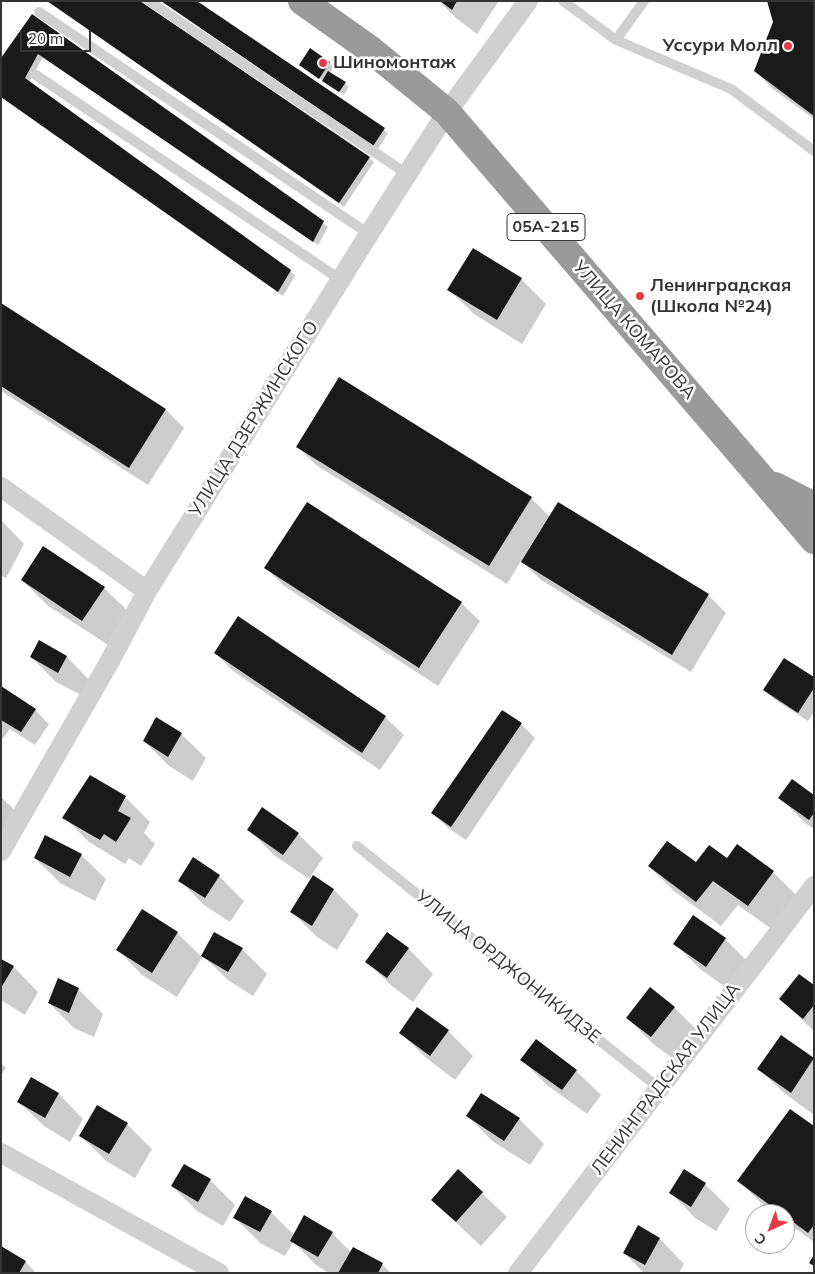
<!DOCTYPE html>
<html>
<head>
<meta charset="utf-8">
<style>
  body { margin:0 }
  #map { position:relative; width:815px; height:1274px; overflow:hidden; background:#fff; font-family:Mulish,sans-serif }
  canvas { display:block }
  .frame { position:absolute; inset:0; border:2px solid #333; pointer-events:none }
  .north { position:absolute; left:745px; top:1204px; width:50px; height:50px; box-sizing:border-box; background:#fff; border:1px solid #adadad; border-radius:50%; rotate:223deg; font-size:14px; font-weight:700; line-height:20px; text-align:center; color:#333 }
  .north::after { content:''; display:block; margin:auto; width:18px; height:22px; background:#e63946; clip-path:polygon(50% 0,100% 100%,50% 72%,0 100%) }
  .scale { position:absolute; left:20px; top:30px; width:71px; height:22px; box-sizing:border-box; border:2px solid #333; border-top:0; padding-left:6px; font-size:15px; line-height:18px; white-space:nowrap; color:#333; -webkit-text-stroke:4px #fff; paint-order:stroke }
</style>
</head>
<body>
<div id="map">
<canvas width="815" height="1274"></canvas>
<div class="frame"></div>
<div class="north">С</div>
<div class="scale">20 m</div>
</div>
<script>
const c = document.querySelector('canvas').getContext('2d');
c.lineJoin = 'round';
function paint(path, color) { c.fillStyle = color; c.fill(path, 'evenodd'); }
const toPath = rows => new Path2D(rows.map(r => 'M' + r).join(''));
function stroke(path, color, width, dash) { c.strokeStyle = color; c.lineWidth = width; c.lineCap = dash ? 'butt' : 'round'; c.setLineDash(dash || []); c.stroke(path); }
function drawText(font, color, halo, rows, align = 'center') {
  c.font = font + ' Mulish,sans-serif'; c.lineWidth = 5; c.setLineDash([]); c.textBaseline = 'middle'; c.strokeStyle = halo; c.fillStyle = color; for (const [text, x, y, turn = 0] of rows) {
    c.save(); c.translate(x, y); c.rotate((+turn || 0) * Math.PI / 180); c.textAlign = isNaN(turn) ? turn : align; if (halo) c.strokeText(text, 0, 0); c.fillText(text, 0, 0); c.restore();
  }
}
paint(toPath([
  [161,1,195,1,388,133,378,149],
  [439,1,499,1,477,34,456,18],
  [814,1,814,119,773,89,755,71],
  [49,2,369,158,374,162,344,207],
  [32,16,328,227,318,245,43,57,29,83,290,271,295,276,283,296,1,97,1,60],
  [329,63,334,67,330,73,349,87,344,95,300,65],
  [473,250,521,279,546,304,522,344,474,314,449,290],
  [1,304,166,410,184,428,148,485,1,391],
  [298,447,531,498,550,517,708,595,726,613,691,672,541,580,521,561,507,584,316,465],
  [308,504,461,603,480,621,438,686,284,586,266,568],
  [1,520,24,544,6,578,1,576],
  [22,580,104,588,129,612,108,645,47,605],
  [39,642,67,657,91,682,83,696,56,682,31,657],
  [215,653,385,717,404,735,380,770,233,671],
  [814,678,814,712,808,721,774,699,764,690],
  [1,688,35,710,49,724,35,745,10,729,1,741],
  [502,711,521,724,535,738,466,840,447,827,433,813],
  [181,734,206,758,193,781,169,766,144,741],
  [91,776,125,797,150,822,144,833,155,844,141,866,129,858,125,864,89,842,64,817],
  [814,796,814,829,805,823,780,798],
  [1,797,22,817,1,845],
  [249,830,298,834,323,858,309,879,274,855],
  [81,855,106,879,95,901,60,883,35,858],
  [727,860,773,872,798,897,773,930,738,905,721,926,674,891,649,866,696,864],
  [219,876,244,901,230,922,204,905,179,880],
  [313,877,334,890,359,915,337,950,317,937,292,912],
  [177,933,202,957,214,933,242,949,267,974,253,996,228,980,203,956,177,997,142,975,118,950],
  [388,933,409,949,433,974,413,1002,392,986,367,962],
  [725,939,750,964,731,991,700,969,675,944],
  [1,960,14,967,38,992,25,1015,1,1000],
  [814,987,814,1031,780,999],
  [78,989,103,1014,94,1037,74,1028,49,1003],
  [674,1007,699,1032,676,1061,652,1043,628,1018],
  [448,1031,473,1056,455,1080,425,1057,400,1032],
  [781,1037,814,1060,814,1115,784,1093,759,1069],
  [522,1060,576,1071,601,1095,587,1114,547,1085],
  [1,1063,6,1068,1,1075],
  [32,1078,59,1094,83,1119,70,1142,44,1126,19,1102],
  [468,1116,519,1119,544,1144,530,1165,492,1141],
  [127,1124,152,1149,135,1178,106,1161,81,1136],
  [814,1128,814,1242,785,1221,785,1214,775,1214,764,1206,739,1181],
  [458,1171,507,1217,481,1246,432,1200],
  [685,1171,705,1184,730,1209,716,1231,695,1218,671,1193],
  [210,1180,235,1205,223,1226,197,1211,172,1186],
  [271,1212,294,1235,332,1233,351,1252,353,1248,382,1264,391,1273,329,1273,316,1265,293,1242,285,1256,260,1243,235,1218],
  [638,1227,660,1239,684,1264,679,1273,644,1273,624,1253],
  [1,1248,26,1262,36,1273,1,1273]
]), '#0003');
paint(toPath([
  [47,1,140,1,370,157,339,203],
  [161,1,197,1,385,128,373,146],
  [440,1,457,1,452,10],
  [767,1,814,1,814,116,754,71,773,22],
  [32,14,324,221,313,242,38,54,25,78,291,270,278,292,1,97,1,58],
  [310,48,330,62,319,79,299,65],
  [328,71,346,82,339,92,322,81],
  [473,248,522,278,497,320,447,290],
  [1,303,166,409,129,468,1,386],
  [339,377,532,497,489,566,296,447],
  [307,502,462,602,419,668,264,568],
  [558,502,709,594,672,655,521,562],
  [43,546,105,587,82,621,21,580],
  [238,616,386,716,362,753,214,653],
  [39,640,67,656,58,673,30,657],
  [784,658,814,677,814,688,798,713,763,690],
  [1,686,36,709,21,732,1,720],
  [502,710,522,723,451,827,431,813],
  [156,717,182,733,168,757,143,741],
  [90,775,126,796,118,811,131,818,116,842,104,834,100,840,62,818],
  [792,779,814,795,814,813,809,820,778,798],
  [262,807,299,833,283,855,247,830],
  [45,835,82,854,70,877,34,858],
  [667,841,696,862,709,845,727,858,737,844,774,871,748,906,713,881,696,902,648,866],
  [193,857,220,875,205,898,178,881],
  [313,875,334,889,312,926,290,912],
  [142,909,178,932,152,973,116,950],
  [693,915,726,938,706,967,673,944],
  [214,932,243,948,228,972,201,956],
  [387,932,409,948,387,978,365,962],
  [1,959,14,966,1,988],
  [799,974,814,985,814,1005,803,1019,779,999],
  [58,978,79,988,69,1013,48,1003],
  [650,987,675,1007,651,1037,626,1018],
  [417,1007,449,1030,430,1056,399,1033],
  [781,1035,814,1058,791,1093,757,1069],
  [536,1039,577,1070,562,1090,520,1060],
  [31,1077,59,1093,45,1118,17,1102],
  [481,1093,520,1118,504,1141,466,1116],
  [97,1105,128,1123,109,1154,79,1136],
  [790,1109,814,1126,814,1225,808,1233,785,1216,785,1214,782,1214,737,1181],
  [184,1164,211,1179,198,1202,171,1186],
  [458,1169,483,1192,456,1222,431,1200],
  [684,1169,706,1183,691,1207,669,1193],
  [245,1196,272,1211,260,1232,233,1218],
  [304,1215,333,1232,318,1257,290,1241],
  [638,1225,660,1238,645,1265,623,1253],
  [1,1246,26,1261,19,1273,1,1273],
  [353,1247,383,1263,378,1273,338,1273],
  [814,1255,814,1266,809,1263]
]), '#1a1a1a');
stroke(toPath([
  [149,1,407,174],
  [563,1,616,40],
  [644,1,616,40,731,89,814,151],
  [39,12,369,234],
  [36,75,341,280],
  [357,846,659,1088]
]), '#d0d0d0', 10);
stroke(toPath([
  [1,487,147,591],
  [1,851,111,659,147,591,369,234,447,112,528,1],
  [1,1153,219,1273],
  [518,1273,814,886]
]), '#d0d0d0', 20);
stroke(toPath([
  [302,1,371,50,447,112,764,481,814,540],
  [775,486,814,506]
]), '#9a9a9a', 28);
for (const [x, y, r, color] of [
  [788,46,5,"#e63946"],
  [323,63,5,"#e63946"],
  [640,296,5,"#e63946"]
]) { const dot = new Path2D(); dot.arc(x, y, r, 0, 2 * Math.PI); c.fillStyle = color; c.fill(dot); stroke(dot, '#fff', 2); }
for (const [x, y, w] of [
  [546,227,78]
]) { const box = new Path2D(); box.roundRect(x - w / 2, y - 13.5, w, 27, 4); c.fillStyle = '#fff'; c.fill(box); stroke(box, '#333', 1); }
drawText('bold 16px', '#333', null, [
  ["05А-215",546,227]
]);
drawText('bold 18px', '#333', '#fff', [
  ["Уссури Молл",778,46,"right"],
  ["Шиномонтаж",333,63],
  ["Ленинградская",650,286],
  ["(Школа №24)",650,307]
], 'left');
drawText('18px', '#333', '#fff', [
  ["УЛИЦА КОМАРОВА",634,330,49],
  ["УЛИЦА ДЗЕРЖИНСКОГО",254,419,-58],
  ["УЛИЦА ОРДЖОНИКИДЗЕ",508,967,39],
  ["ЛЕНИНГРАДСКАЯ УЛИЦА",666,1079,-53]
]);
</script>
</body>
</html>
